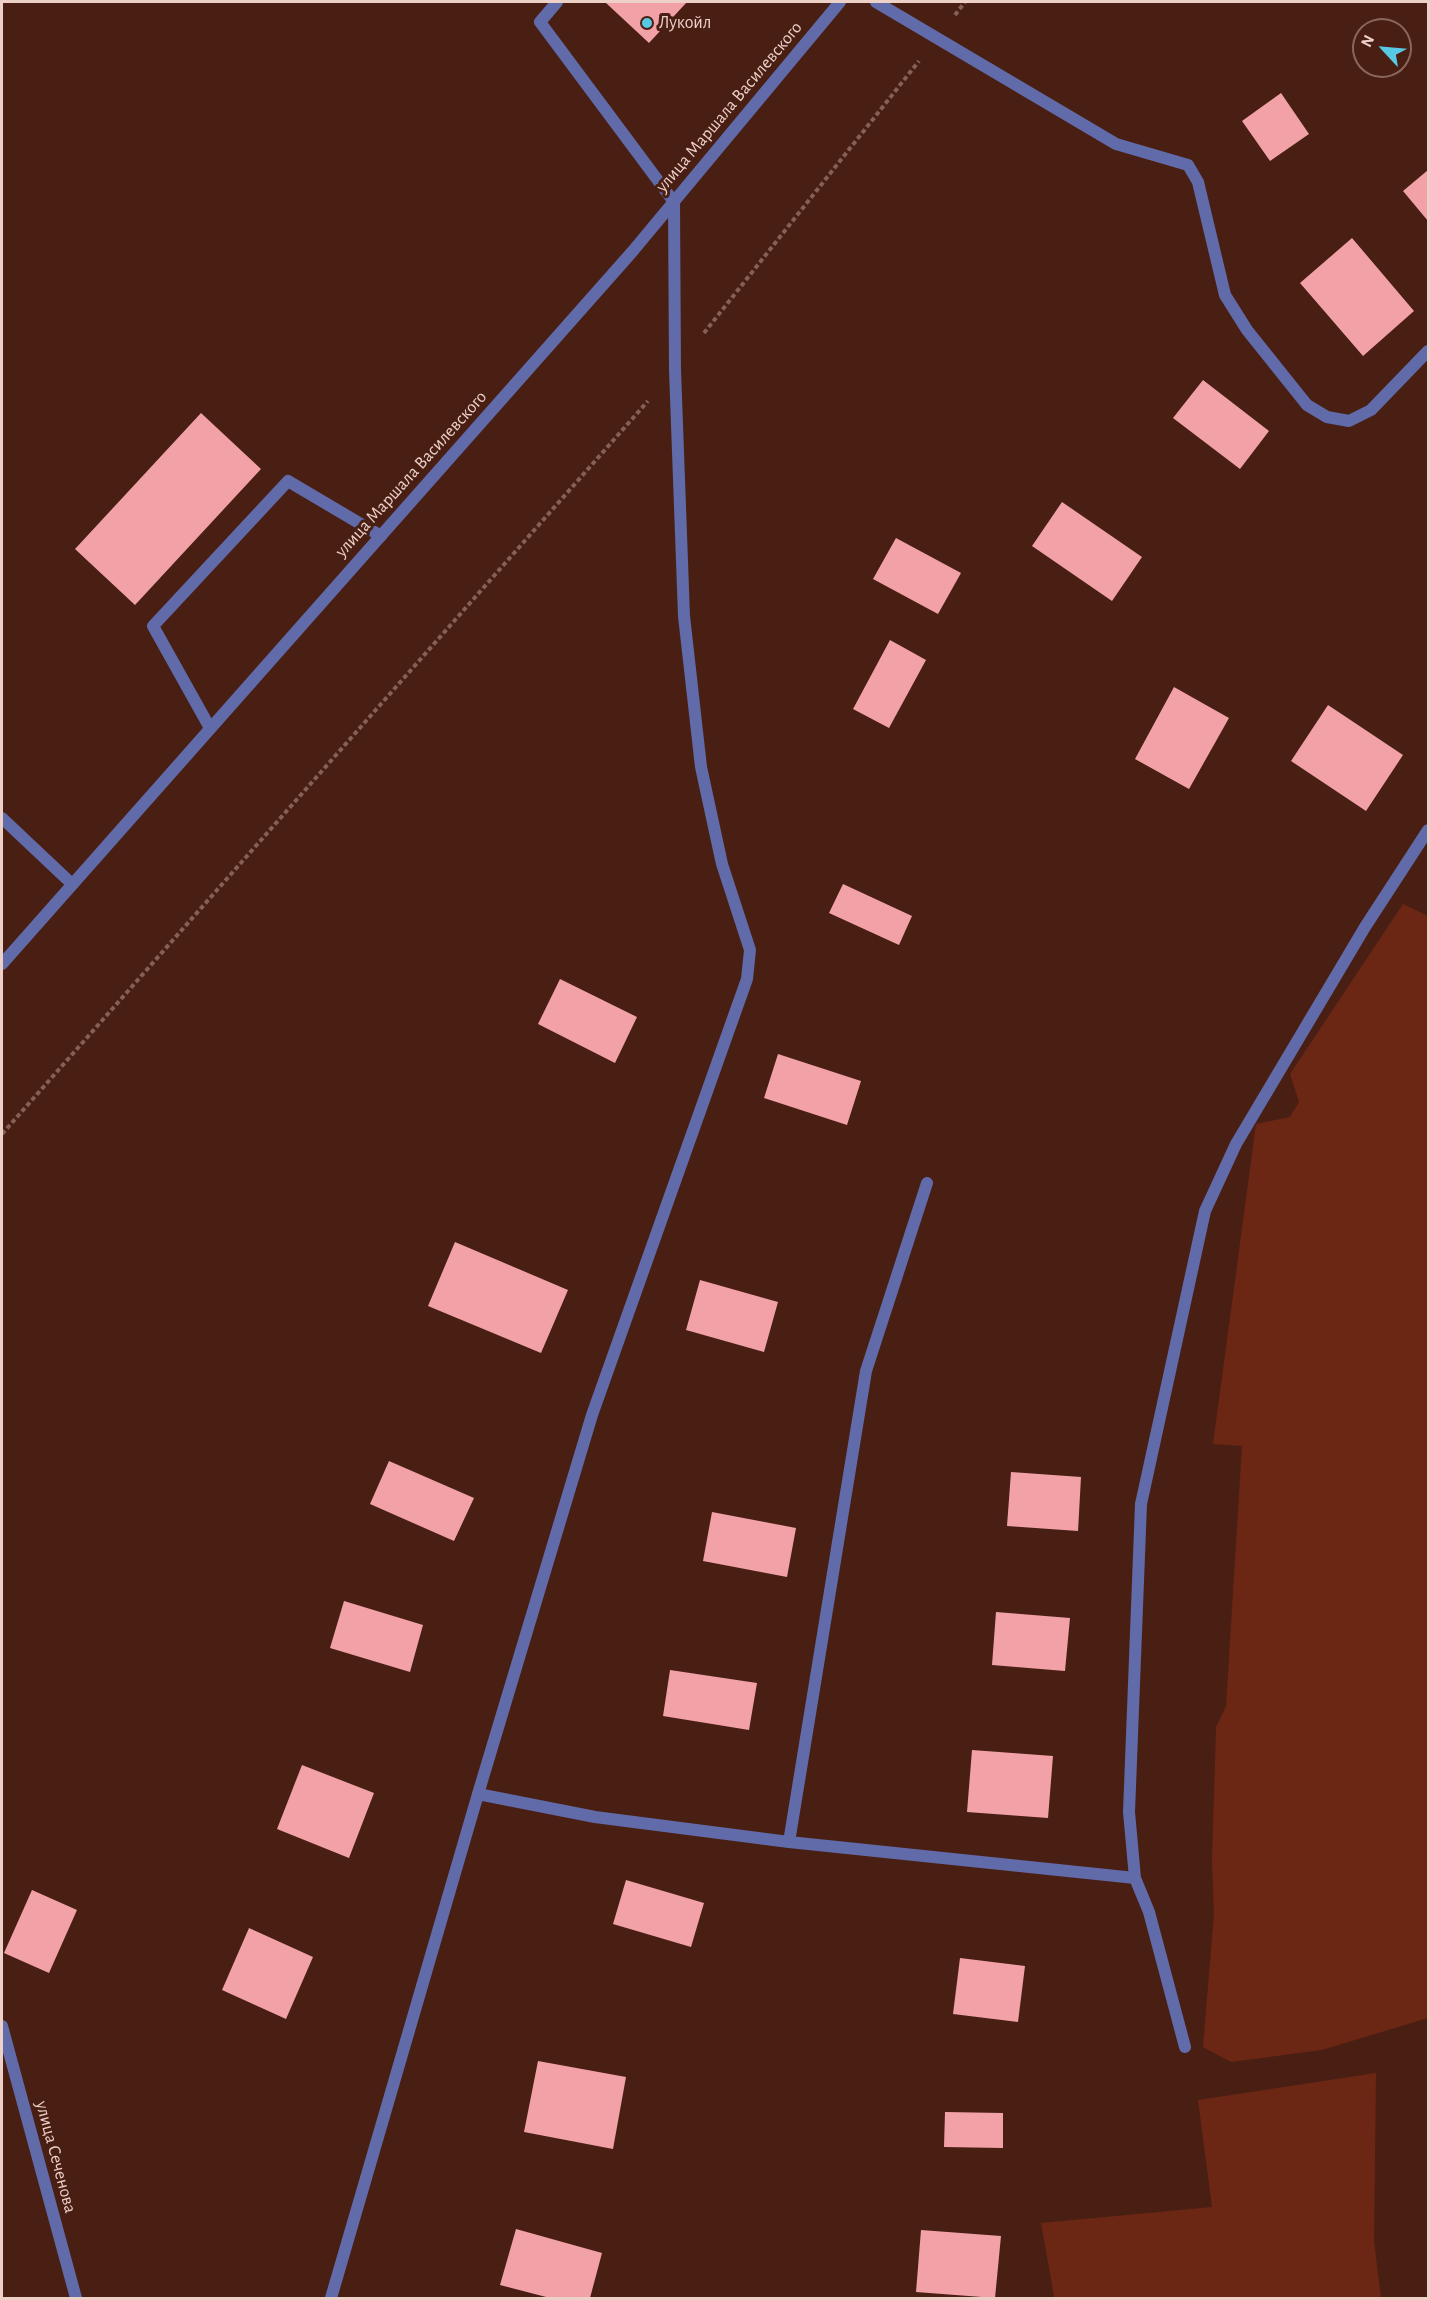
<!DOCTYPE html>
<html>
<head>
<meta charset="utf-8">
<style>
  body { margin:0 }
  #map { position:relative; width:1430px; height:2300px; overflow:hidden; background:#491f14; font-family:"Alegreya Sans",sans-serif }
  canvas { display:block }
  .frame { position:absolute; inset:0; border:3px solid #edd0c8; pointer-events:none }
  .north { position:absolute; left:1352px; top:18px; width:60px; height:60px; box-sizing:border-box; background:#491f14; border:2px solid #8b665c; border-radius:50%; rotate:296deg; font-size:16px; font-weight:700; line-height:24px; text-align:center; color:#edd0c8 }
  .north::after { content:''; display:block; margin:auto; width:21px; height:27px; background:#58c9e3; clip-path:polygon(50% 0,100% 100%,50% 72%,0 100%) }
</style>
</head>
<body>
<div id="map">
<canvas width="1430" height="2300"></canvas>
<div class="frame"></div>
<div class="north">N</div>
</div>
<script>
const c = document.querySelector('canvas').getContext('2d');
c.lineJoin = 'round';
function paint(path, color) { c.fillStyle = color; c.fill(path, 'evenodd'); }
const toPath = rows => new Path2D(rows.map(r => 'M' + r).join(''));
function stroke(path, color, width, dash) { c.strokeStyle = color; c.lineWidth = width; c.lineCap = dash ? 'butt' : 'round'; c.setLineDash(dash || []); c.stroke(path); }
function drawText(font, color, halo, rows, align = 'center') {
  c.font = font + ' "Alegreya Sans",sans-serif'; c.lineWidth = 6; c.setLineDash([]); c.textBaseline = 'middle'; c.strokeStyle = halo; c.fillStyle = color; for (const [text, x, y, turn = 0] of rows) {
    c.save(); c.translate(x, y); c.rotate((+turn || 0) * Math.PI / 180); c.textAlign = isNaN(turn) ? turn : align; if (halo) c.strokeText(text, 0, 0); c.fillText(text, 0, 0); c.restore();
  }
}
paint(toPath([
  [1403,904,1428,916,1428,2018,1322,2050,1231,2062,1203,2047,1214,1914,1212,1861,1216,1727,1226,1706,1242,1446,1213,1444,1256,1124,1290,1117,1299,1102,1290,1074],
  [1376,2073,1374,2241,1381,2298,1051,2298,1054,2296,1041,2223,1212,2207,1198,2100]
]), '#6c2614');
paint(toPath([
  [607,2,687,2,649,43,606,3],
  [1281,93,1309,134,1270,161,1242,121],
  [1428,170,1428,221,1403,191],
  [1352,238,1414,311,1363,356,1300,283],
  [1203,380,1269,431,1240,469,1173,418],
  [201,413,261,469,135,605,75,549],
  [1062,502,1142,557,1112,601,1032,546],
  [896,538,961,573,938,614,873,579],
  [890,640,926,660,889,728,853,709],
  [1174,687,1229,718,1189,789,1135,759],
  [1328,705,1403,755,1366,811,1291,761],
  [843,884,912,916,899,945,829,913],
  [560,979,637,1017,615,1063,538,1024],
  [778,1054,861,1081,847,1125,764,1098],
  [455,1242,568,1290,541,1353,428,1306],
  [700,1280,778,1302,764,1352,686,1330],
  [389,1461,474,1498,454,1541,370,1504],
  [1011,1472,1081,1477,1078,1531,1007,1526],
  [712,1512,796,1528,787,1577,703,1561],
  [344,1601,423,1625,410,1672,330,1648],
  [996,1612,1070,1618,1065,1671,992,1665],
  [670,1670,757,1683,749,1730,663,1716],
  [972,1750,1053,1756,1048,1818,967,1812],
  [302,1765,374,1793,349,1858,277,1829],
  [626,1880,704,1903,691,1947,613,1924],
  [32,1890,77,1910,49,1973,4,1953],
  [249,1928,313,1957,286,2019,222,1990],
  [960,1958,1025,1966,1018,2022,953,2014],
  [538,2061,626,2077,613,2149,524,2132],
  [945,2112,1003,2113,1003,2148,944,2147],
  [516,2229,602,2253,590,2298,550,2298,500,2285],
  [921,2230,1001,2236,995,2298,916,2292]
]), '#f2a2a7');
stroke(toPath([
  [955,15,965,2],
  [704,333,919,61],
  [2,1134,648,401]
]), '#856056', 4, [4.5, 3]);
stroke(toPath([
  [557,2,540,22,674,202],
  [210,728,153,626,288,481,381,536],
  [2,818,72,884]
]), '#616baa', 12);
stroke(toPath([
  [876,2,1116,144,1188,165,1198,182,1225,295,1247,330,1307,405,1327,417,1349,421,1371,410,1428,351],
  [478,1794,595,1817,789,1842,1135,1878],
  [789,1842,866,1371,927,1183],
  [2,2026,76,2298],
  [1185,2047,1149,1912,1135,1878,1129,1812,1141,1504,1205,1211,1236,1144,1365,927,1428,830],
  [331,2298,478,1794,592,1415,747,979,750,950,722,864,701,767,684,616,675,370,674,202]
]), '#616baa', 12);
stroke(toPath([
  [2,964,632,252,840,2]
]), '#616baa', 12);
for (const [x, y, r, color] of [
  [647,23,6,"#58c9e3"]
]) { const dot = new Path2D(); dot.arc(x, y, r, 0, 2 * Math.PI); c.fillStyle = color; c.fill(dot); stroke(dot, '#491f14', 2); }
drawText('18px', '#edd0c8', '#491f14', [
  ["Лукойл",659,23]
], 'left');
drawText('18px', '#edd0c8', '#491f14', [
  ["улица Маршала Василевского",729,107,-50],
  ["улица Маршала Василевского",411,474,-48],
  ["улица Сеченова",56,2157,75]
]);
</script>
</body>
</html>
